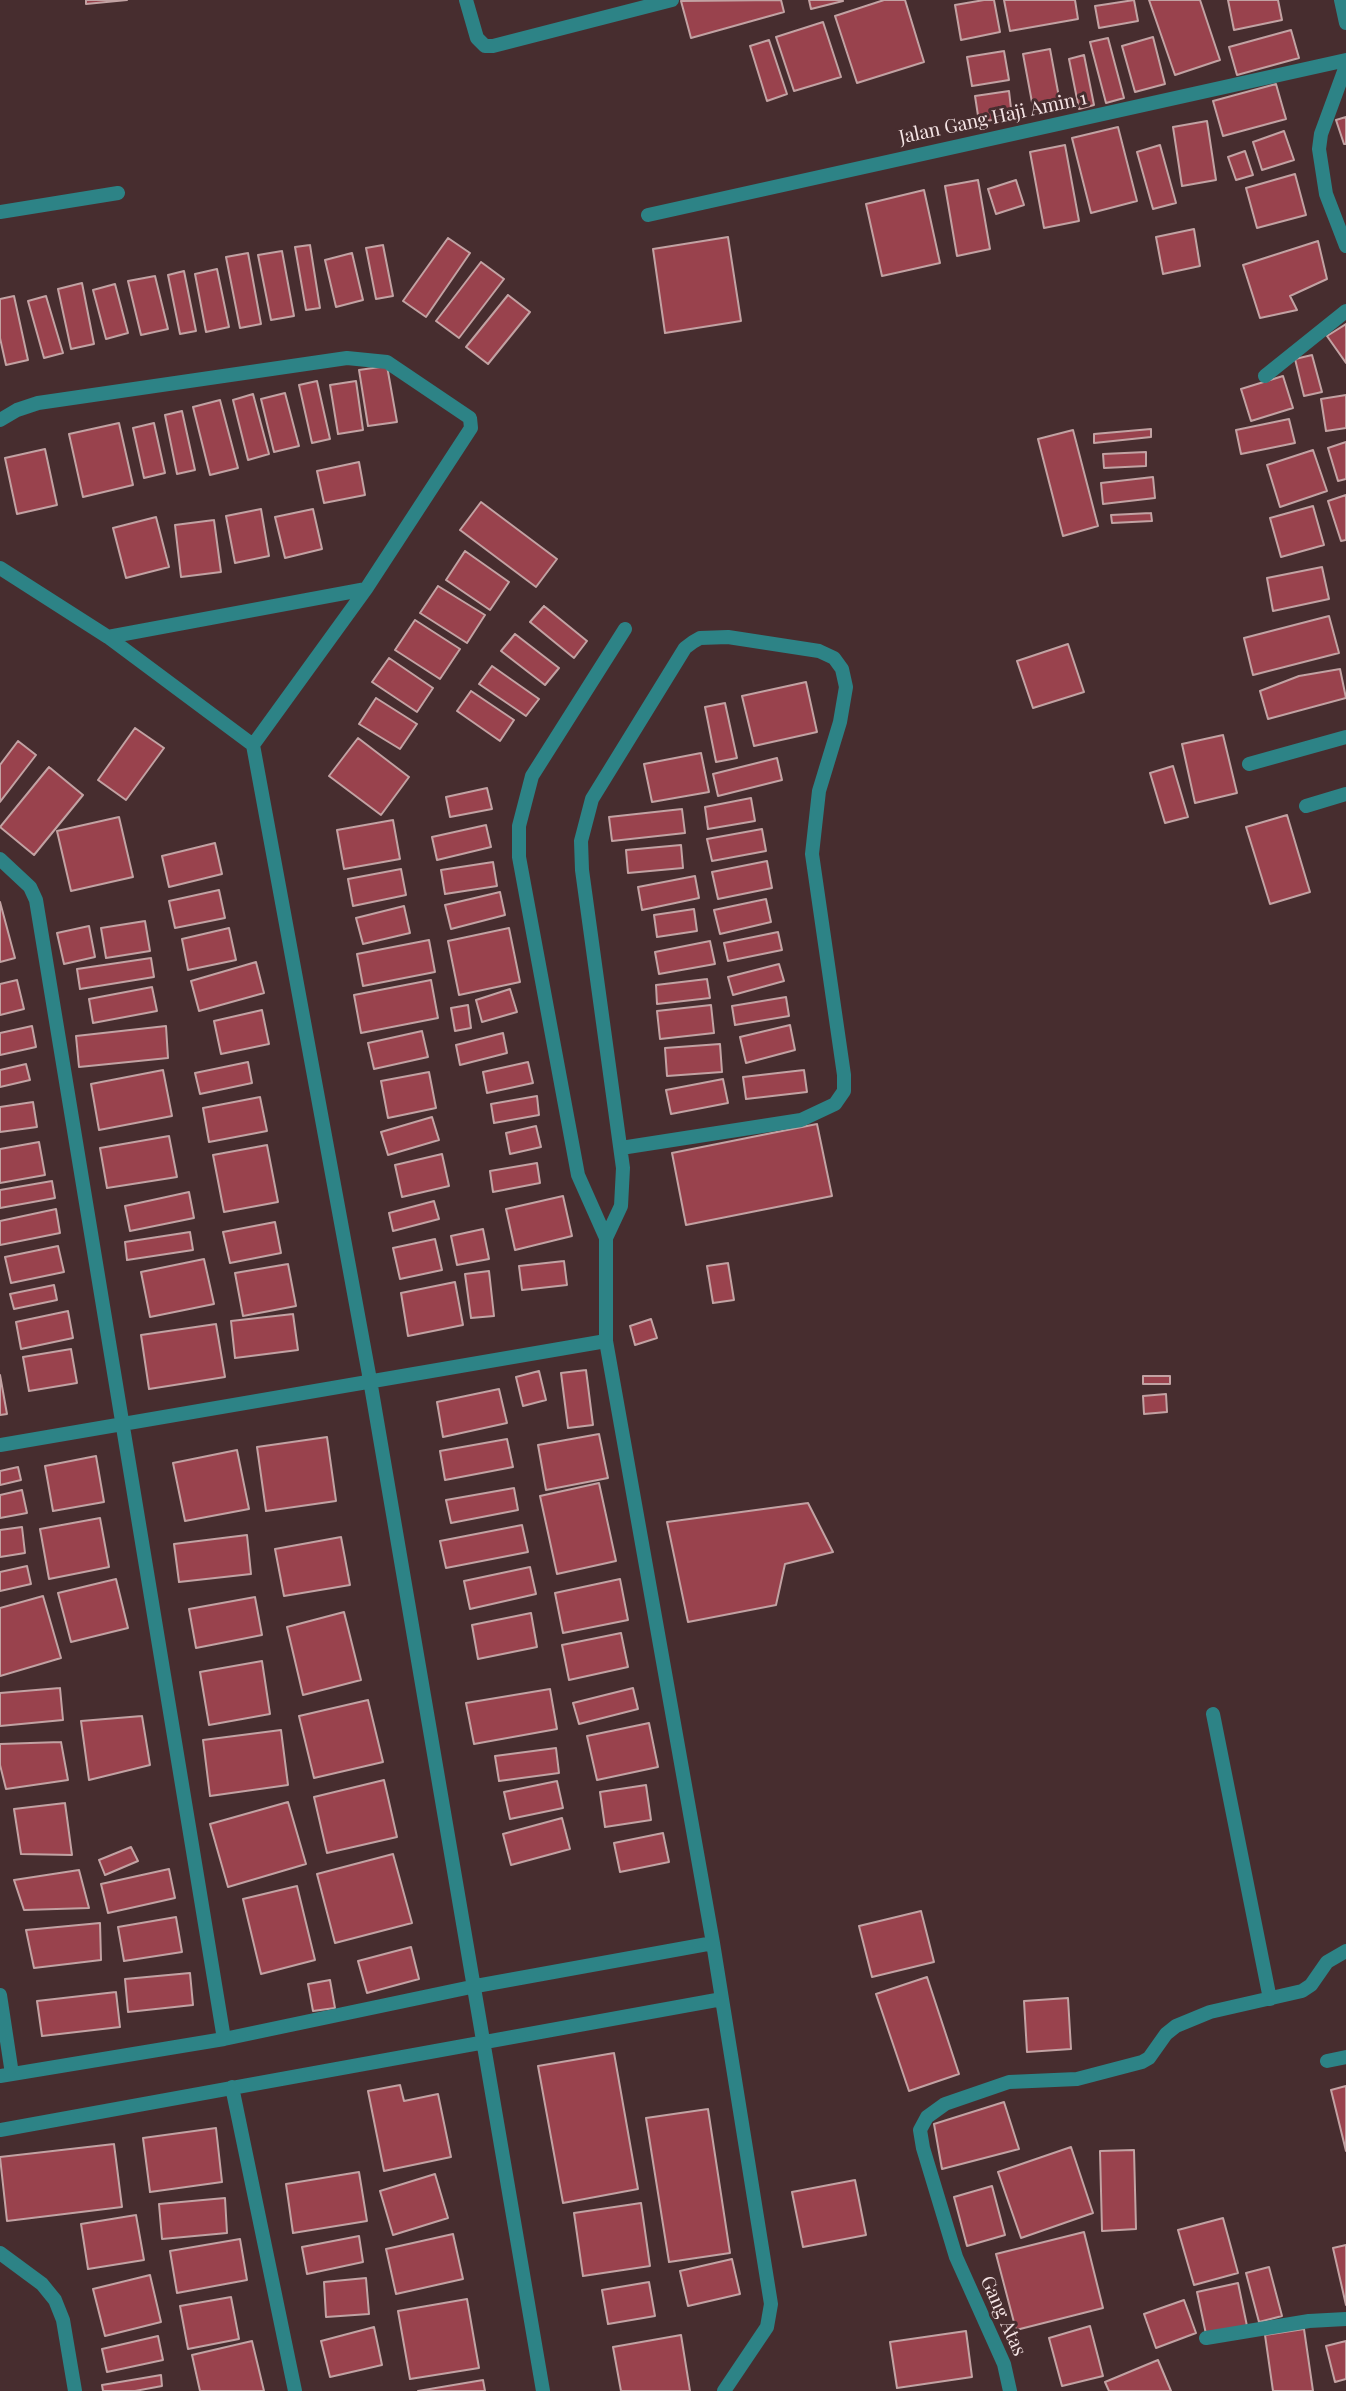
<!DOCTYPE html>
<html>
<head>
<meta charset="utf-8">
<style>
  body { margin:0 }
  canvas { display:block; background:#472d2f }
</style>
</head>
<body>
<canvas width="1346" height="2391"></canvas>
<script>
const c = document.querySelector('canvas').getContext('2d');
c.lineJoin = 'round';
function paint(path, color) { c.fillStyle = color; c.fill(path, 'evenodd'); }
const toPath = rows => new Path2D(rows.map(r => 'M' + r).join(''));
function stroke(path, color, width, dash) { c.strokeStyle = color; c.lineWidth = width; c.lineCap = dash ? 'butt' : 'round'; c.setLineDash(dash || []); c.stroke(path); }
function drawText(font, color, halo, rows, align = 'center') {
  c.font = font + ' "Playfair Display",serif'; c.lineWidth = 6; c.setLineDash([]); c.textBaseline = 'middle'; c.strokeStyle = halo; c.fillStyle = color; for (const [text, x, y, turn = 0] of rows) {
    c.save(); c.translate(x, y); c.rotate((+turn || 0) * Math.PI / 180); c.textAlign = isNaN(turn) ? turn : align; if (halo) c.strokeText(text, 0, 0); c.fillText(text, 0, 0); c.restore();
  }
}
const building = toPath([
  [86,0,127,0,86,4,86,0],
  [781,0,784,12,691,38,681,1,781,0],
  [809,0,842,0,843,1,811,9,809,0],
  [884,0,905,0,924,62,857,83,835,16,884,0],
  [984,0,994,0,1000,32,961,40,955,5,984,0],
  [1004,0,1075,0,1078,19,1010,31,1004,0],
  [1134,0,1138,21,1099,28,1095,6,1134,0],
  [1149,0,1200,0,1220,60,1175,75,1149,0],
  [1228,0,1278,0,1282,20,1234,30,1228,0],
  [823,22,841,77,794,91,776,37,823,22],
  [1291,30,1299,58,1237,75,1229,47,1291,30],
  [1153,37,1165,84,1135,92,1122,46,1153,37],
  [1108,38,1124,98,1106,103,1090,42,1108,38],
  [769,40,787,94,767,101,750,46,769,40],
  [1050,49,1061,108,1034,113,1023,54,1050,49],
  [1004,51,1009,80,972,86,967,57,1004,51],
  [1084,55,1094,105,1079,109,1069,59,1084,55],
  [1276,84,1286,119,1223,136,1213,101,1276,84],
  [1009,91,1012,117,979,122,975,96,1009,91],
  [1346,117,1346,144,1344,144,1336,120,1346,117],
  [1207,121,1216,180,1182,186,1173,127,1207,121],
  [1118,127,1137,201,1091,213,1072,138,1118,127],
  [1284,131,1294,160,1262,170,1253,142,1284,131],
  [1065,145,1079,221,1044,228,1030,152,1065,145],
  [1160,145,1176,203,1153,209,1137,152,1160,145],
  [1245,151,1253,175,1236,180,1228,157,1245,151],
  [1295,174,1306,215,1257,228,1246,188,1295,174],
  [978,180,990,249,957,256,945,186,978,180],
  [1016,180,1024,205,996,214,988,189,1016,180],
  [924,190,940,263,882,276,866,204,924,190],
  [1194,229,1200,266,1163,274,1156,237,1194,229],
  [728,237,741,321,665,333,653,249,728,237],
  [448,238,470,253,426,317,403,301,448,238],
  [1318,241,1327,279,1290,296,1297,310,1260,318,1243,265,1318,241],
  [310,245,320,308,306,310,295,247,310,245],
  [383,245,393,296,376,299,366,248,383,245],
  [282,251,294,316,271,320,258,255,282,251],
  [248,253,261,324,240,328,226,257,248,253],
  [352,253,363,300,336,307,325,260,352,253],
  [481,262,504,279,459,338,436,321,481,262],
  [217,269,229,327,206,332,195,274,217,269],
  [184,271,196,331,180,334,168,275,184,271],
  [155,276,168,329,141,335,128,281,155,276],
  [82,283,94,344,71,349,58,289,82,283],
  [115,284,128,333,106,339,93,290,115,284],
  [508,295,530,312,488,364,466,347,508,295],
  [14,296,28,360,6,365,0,338,0,299,14,296],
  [46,296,63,353,44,358,28,301,46,296],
  [1346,324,1346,363,1327,336,1346,324],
  [1312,355,1322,392,1304,396,1295,359,1312,355],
  [387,366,397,422,368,426,359,370,387,366],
  [1283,376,1293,408,1251,421,1241,389,1283,376],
  [317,381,330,439,312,443,299,385,317,381],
  [356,381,363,430,338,434,330,385,356,381],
  [285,393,299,446,274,452,261,399,285,393],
  [253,394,269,454,248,460,233,400,253,394],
  [1346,395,1346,428,1326,431,1321,399,1346,395],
  [220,400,238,468,210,475,193,407,220,400],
  [182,411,195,470,177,474,165,415,182,411],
  [1289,419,1295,443,1241,454,1236,430,1289,419],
  [119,423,133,485,83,497,69,434,119,423],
  [154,423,165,473,144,478,133,428,154,423],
  [1151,429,1151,437,1094,443,1094,434,1151,429],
  [1073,430,1098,526,1063,536,1038,439,1073,430],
  [1346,442,1346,479,1338,481,1328,448,1346,442],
  [45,449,57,505,17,514,5,458,45,449],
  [1313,450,1327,491,1280,507,1267,465,1313,450],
  [1146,452,1146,466,1104,468,1103,454,1146,452],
  [359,462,365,495,324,503,317,471,359,462],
  [1153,477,1155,498,1103,504,1101,483,1153,477],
  [1346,495,1346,540,1341,541,1328,501,1346,495],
  [481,502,557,559,536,587,460,530,481,502],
  [1313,506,1324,545,1281,557,1270,518,1313,506],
  [261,509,269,556,235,563,226,516,261,509],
  [313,509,322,549,285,558,275,517,313,509],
  [1151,513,1152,521,1112,523,1111,515,1151,513],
  [156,517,169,567,126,578,113,528,156,517],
  [214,520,221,572,181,577,175,525,214,520],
  [465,551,509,582,490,610,446,580,465,551],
  [1322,567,1329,599,1273,611,1267,578,1322,567],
  [438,586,485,615,467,643,420,613,438,586],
  [544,606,587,641,574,658,530,622,544,606],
  [1329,616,1339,653,1253,675,1244,638,1329,616],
  [415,620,460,649,440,679,395,650,415,620],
  [515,634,559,668,545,685,501,651,515,634],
  [1068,644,1084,692,1033,708,1017,661,1068,644],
  [389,658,433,688,417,712,372,682,389,658],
  [492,666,539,699,526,716,479,684,492,666],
  [1340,669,1346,698,1268,719,1260,691,1299,676,1340,669],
  [806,682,817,732,754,746,742,696,806,682],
  [471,691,514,720,500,741,457,711,471,691],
  [376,698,417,724,400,749,359,724,376,698],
  [725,703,737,758,716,762,705,707,725,703],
  [135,728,164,748,126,800,98,780,135,728],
  [1223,735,1237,793,1195,803,1182,744,1223,735],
  [358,738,409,777,381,815,329,776,358,738],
  [18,741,36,755,0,802,0,765,18,741],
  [701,753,709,792,652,802,644,764,701,753],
  [777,758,782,780,718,796,713,774,777,758],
  [1173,766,1188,817,1165,823,1150,773,1173,766],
  [49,767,83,795,34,855,0,827,49,767],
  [487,788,492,809,450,817,446,797,487,788],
  [751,798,755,821,708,829,705,807,751,798],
  [682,809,685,833,612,841,609,817,682,809],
  [1287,815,1310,892,1270,904,1246,827,1287,815],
  [119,817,133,877,71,891,57,831,119,817],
  [393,820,400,859,344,869,337,830,393,820],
  [486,825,491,847,437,860,432,837,486,825],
  [762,829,766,851,712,861,707,839,762,829],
  [215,843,222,874,169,887,162,856,215,843],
  [681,845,683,868,628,873,626,850,681,845],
  [767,861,772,888,718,899,712,872,767,861],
  [493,862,497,886,445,894,441,870,493,862],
  [401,869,406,895,353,906,348,879,401,869],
  [695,876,699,898,642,910,638,887,695,876],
  [219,890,225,918,175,928,169,901,219,890],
  [500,892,505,915,451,929,445,905,500,892],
  [766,899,771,922,720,934,714,910,766,899],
  [0,902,15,958,0,962,0,902],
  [404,906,410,933,363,944,356,918,404,906],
  [694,909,697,931,657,937,654,915,694,909],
  [145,921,150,951,106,958,101,928,145,921],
  [89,926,95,957,64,964,57,933,89,926],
  [229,928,236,960,188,970,182,939,229,928],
  [509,928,520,982,459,995,448,941,509,928],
  [778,932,782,950,728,961,724,943,778,932],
  [429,940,435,972,363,986,357,954,429,940],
  [710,941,715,964,659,974,655,952,710,941],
  [151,958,154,977,80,989,77,969,151,958],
  [256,962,264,993,199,1011,191,981,256,962],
  [779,964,784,981,733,995,728,977,779,964],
  [707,979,710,998,657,1004,656,985,707,979],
  [17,980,24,1009,0,1015,0,984,17,980],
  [431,980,438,1018,361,1033,354,995,431,980],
  [152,987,157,1011,93,1023,89,999,152,987],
  [510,989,517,1012,482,1022,476,1000,510,989],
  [786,997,789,1016,735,1025,732,1006,786,997],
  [468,1005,471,1028,455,1031,451,1008,468,1005],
  [711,1005,714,1033,660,1039,657,1011,711,1005],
  [262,1010,269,1044,221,1054,214,1021,262,1010],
  [790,1025,795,1050,746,1063,740,1037,790,1025],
  [32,1026,36,1047,0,1055,0,1033,32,1026],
  [166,1026,168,1058,79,1067,76,1036,166,1026],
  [422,1031,428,1057,374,1069,368,1043,422,1031],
  [503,1033,507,1053,460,1065,456,1045,503,1033],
  [720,1044,722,1072,667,1076,665,1048,720,1044],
  [248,1062,252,1083,200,1094,195,1073,248,1062],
  [528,1062,533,1083,487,1093,483,1072,528,1062],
  [26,1064,30,1080,0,1087,0,1070,26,1064],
  [163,1070,172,1116,99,1130,91,1084,163,1070],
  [804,1070,807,1092,746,1099,743,1077,804,1070],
  [429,1072,436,1108,388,1118,381,1081,429,1072],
  [723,1079,728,1103,671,1114,666,1090,723,1079],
  [537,1096,539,1115,494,1123,491,1104,537,1096],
  [260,1097,267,1131,209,1142,203,1108,260,1097],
  [33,1102,37,1127,0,1132,0,1107,33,1102],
  [432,1117,439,1140,388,1155,381,1132,432,1117],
  [817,1124,832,1196,686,1225,672,1153,817,1124],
  [536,1126,541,1147,510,1154,506,1133,536,1126],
  [169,1136,177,1177,107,1188,100,1148,169,1136],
  [39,1142,45,1175,0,1183,0,1149,39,1142],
  [267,1145,278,1202,224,1212,213,1155,267,1145],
  [442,1154,449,1186,402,1197,395,1165,442,1154],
  [537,1163,540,1183,493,1192,490,1171,537,1163],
  [52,1181,55,1198,0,1208,0,1190,52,1181],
  [189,1192,194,1218,130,1231,125,1206,189,1192],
  [563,1196,572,1236,515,1250,506,1209,563,1196],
  [434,1201,439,1219,393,1231,389,1213,434,1201],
  [56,1209,60,1233,0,1245,0,1221,56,1209],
  [275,1222,281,1253,230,1263,223,1232,275,1222],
  [483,1229,489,1259,457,1265,451,1236,483,1229],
  [190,1232,193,1250,127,1260,125,1242,190,1232],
  [435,1239,442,1270,400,1279,393,1248,435,1239],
  [58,1246,64,1272,11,1283,5,1257,58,1246],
  [204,1259,214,1304,150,1317,141,1272,204,1259],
  [564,1261,567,1285,522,1290,519,1266,564,1261],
  [728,1263,734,1300,713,1303,707,1266,728,1263],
  [288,1264,296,1306,243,1316,235,1273,288,1264],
  [489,1271,494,1316,471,1318,465,1274,489,1271],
  [455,1282,463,1325,408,1336,401,1293,455,1282],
  [54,1285,57,1300,14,1309,10,1294,54,1285],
  [68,1311,73,1338,21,1349,16,1322,68,1311],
  [293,1314,298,1350,235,1358,231,1321,293,1314],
  [651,1319,657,1338,635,1345,630,1326,651,1319],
  [216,1324,225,1377,149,1389,141,1335,216,1324],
  [71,1349,77,1383,29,1391,23,1357,71,1349],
  [586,1370,593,1425,568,1428,561,1373,586,1370],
  [539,1371,546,1400,523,1406,516,1377,539,1371],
  [0,1375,7,1414,0,1415,0,1375],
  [1143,1376,1170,1376,1170,1384,1143,1384,1143,1376],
  [499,1389,507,1423,443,1437,437,1402,499,1389],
  [1166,1394,1167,1412,1144,1414,1143,1396,1166,1394],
  [599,1434,608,1478,546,1490,538,1445,599,1434],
  [327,1437,336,1501,266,1511,257,1447,327,1437],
  [507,1439,513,1467,445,1480,440,1451,507,1439],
  [237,1450,249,1509,185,1521,173,1463,237,1450],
  [96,1456,104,1502,53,1511,45,1466,96,1456],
  [18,1467,21,1480,0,1485,0,1471,18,1467],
  [599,1483,616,1561,557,1574,540,1496,599,1483],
  [514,1488,518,1510,451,1523,446,1500,514,1488],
  [22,1490,27,1513,0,1518,0,1495,22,1490],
  [808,1503,833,1552,785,1564,776,1605,688,1622,667,1522,808,1503],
  [100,1518,109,1567,49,1579,40,1529,100,1518],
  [522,1525,528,1552,446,1568,440,1541,522,1525],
  [22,1527,25,1553,0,1557,0,1530,22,1527],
  [247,1535,251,1574,179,1582,174,1544,247,1535],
  [341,1537,350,1585,284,1596,275,1549,341,1537],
  [27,1566,31,1584,0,1591,0,1572,27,1566],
  [530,1567,536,1594,470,1609,464,1581,530,1567],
  [116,1579,128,1628,71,1642,58,1593,116,1579],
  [620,1579,628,1620,563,1633,555,1593,620,1579],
  [43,1596,61,1658,0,1676,0,1608,43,1596],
  [255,1597,262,1635,196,1648,189,1609,255,1597],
  [344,1612,361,1680,303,1695,287,1627,344,1612],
  [531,1613,537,1647,478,1659,472,1625,531,1613],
  [621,1633,628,1667,569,1680,562,1645,621,1633],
  [262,1661,270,1714,209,1725,200,1672,262,1661],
  [60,1688,63,1720,0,1726,0,1693,60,1688],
  [633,1688,638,1709,579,1724,573,1703,633,1688],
  [550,1689,557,1729,474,1744,466,1703,550,1689],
  [368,1700,383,1762,314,1778,299,1716,368,1700],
  [142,1716,150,1765,89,1780,81,1721,142,1716],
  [649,1723,658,1767,597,1780,587,1736,649,1723],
  [281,1730,288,1785,210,1796,203,1740,281,1730],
  [61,1742,68,1780,6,1789,0,1765,0,1744,61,1742],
  [556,1748,559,1773,499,1781,495,1756,556,1748],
  [384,1780,397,1837,327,1853,314,1797,384,1780],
  [557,1781,563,1808,510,1819,504,1792,557,1781],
  [646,1785,651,1820,605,1827,600,1792,646,1785],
  [288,1802,306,1864,228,1887,210,1824,288,1802],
  [65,1803,72,1855,21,1854,14,1809,65,1803],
  [562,1818,570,1849,511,1865,503,1834,562,1818],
  [663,1833,669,1862,620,1872,614,1843,663,1833],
  [131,1847,138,1861,105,1875,99,1860,131,1847],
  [393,1854,412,1923,335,1943,317,1874,393,1854],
  [169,1869,175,1898,108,1913,101,1884,169,1869],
  [79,1870,89,1908,24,1910,14,1880,79,1870],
  [297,1886,315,1960,261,1974,243,1899,297,1886],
  [921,1911,934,1962,872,1977,859,1926,921,1911],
  [176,1917,182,1952,124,1961,118,1927,176,1917],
  [100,1923,101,1960,34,1968,26,1930,100,1923],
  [411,1947,419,1979,367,1993,358,1961,411,1947],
  [190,1973,193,2005,128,2012,125,1979,190,1973],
  [927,1977,959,2074,909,2091,876,1994,927,1977],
  [330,1980,335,2008,313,2011,308,1984,330,1980],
  [116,1992,120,2027,42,2036,37,2001,116,1992],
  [1068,1998,1071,2049,1027,2052,1024,2001,1068,1998],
  [614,2053,638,2189,563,2203,538,2066,614,2053],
  [400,2085,404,2101,438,2094,451,2157,384,2171,368,2091,400,2085],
  [1346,2086,1346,2151,1331,2090,1346,2086],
  [1004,2102,1019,2149,942,2169,934,2124,1004,2102],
  [708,2109,730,2253,669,2262,646,2118,708,2109],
  [216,2128,222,2182,150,2192,143,2138,216,2128],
  [114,2144,122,2207,7,2221,0,2157,114,2144],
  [1071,2147,1093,2213,1021,2238,998,2172,1071,2147],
  [1134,2150,1136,2229,1102,2231,1100,2151,1134,2150],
  [359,2172,367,2221,293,2233,286,2184,359,2172],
  [435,2174,448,2218,393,2235,380,2191,435,2174],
  [855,2180,866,2235,803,2247,792,2192,855,2180],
  [992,2186,1005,2235,967,2246,954,2197,992,2186],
  [225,2198,227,2233,162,2239,159,2204,225,2198],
  [641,2203,650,2266,583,2276,574,2213,641,2203],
  [136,2215,144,2260,88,2269,81,2224,136,2215],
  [1223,2218,1238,2273,1194,2285,1178,2230,1223,2218],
  [1084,2232,1103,2308,1016,2330,996,2254,1084,2232],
  [453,2234,463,2279,396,2294,386,2249,453,2234],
  [359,2236,363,2262,307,2274,302,2247,359,2236],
  [240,2239,247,2280,177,2293,170,2251,240,2239],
  [1346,2245,1346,2305,1333,2248,1346,2245],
  [732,2259,740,2294,688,2306,680,2271,732,2259],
  [1269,2267,1282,2316,1259,2322,1246,2273,1269,2267],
  [150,2275,161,2322,105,2336,93,2289,150,2275],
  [366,2278,369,2314,326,2317,324,2282,366,2278],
  [649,2282,655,2316,608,2324,602,2290,649,2282],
  [1238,2283,1247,2326,1206,2334,1197,2292,1238,2283],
  [231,2297,239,2339,188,2349,180,2306,231,2297],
  [467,2299,479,2368,410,2379,398,2311,467,2299],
  [1184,2300,1196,2333,1156,2348,1144,2314,1184,2300],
  [1090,2326,1103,2376,1062,2386,1049,2338,1090,2326],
  [374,2327,382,2365,330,2377,321,2341,374,2327],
  [1304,2329,1313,2391,1273,2391,1265,2335,1304,2329],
  [966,2331,972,2377,897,2388,890,2342,966,2331],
  [681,2335,690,2391,621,2391,613,2347,681,2335],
  [158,2336,163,2360,107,2372,102,2349,158,2336],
  [252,2341,264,2391,200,2391,192,2355,252,2341],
  [1346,2341,1346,2379,1335,2382,1326,2346,1346,2341],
  [1158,2360,1171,2391,1109,2391,1105,2382,1158,2360],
  [161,2375,162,2386,135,2391,103,2391,102,2385,161,2375],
  [483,2380,485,2391,418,2391,483,2380]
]);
paint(building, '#99424d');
stroke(building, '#c2a2a3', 2);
stroke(toPath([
  [466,0,477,38,485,46,493,46,672,0],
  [1341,0,1346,23],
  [1346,66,1321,134,1319,149,1326,194,1346,246],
  [0,212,118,193],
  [648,215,1346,60],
  [1265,376,1346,311],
  [0,420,17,410,38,403,347,358,387,362,470,418,471,428,366,589,253,745],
  [0,568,108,637,253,745,370,1380,543,2391],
  [108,637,366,589],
  [1249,764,1346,737],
  [1306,806,1346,794],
  [0,859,30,887,36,900,224,2039],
  [621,1148,801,1120,835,1104,844,1091,844,1075,812,854,819,791,840,722,846,687,842,669,834,658,819,651,728,637,700,638,693,642,685,648,592,799,581,841,582,870,623,1168,621,1206,606,1238,606,1341,713,1943,771,2304,767,2327,724,2391],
  [606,1238,578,1175,519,857,519,826,532,776,625,629],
  [0,1445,606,1341],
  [1213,1714,1270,1999],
  [0,1995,12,2074],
  [1327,2061,1346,2057],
  [0,2076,224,2039,476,1986,713,1943],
  [232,2087,295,2391],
  [0,2130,722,1999],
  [0,2253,42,2284,55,2300,63,2320,75,2391],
  [1206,2338,1309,2321,1346,2319],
  [1010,2391,1004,2364,956,2257,923,2148,920,2130,927,2117,945,2104,1009,2082,1077,2079,1142,2062,1149,2058,1166,2034,1176,2026,1210,2012,1302,1991,1311,1985,1327,1962,1346,1951]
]), '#2d8386', 14);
drawText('19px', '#f5e4e5', '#472d2f', [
  ["Jalan Gang Haji Amin 1",993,118,-12],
  ["Gang Atas",1003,2316,66]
]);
</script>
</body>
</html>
